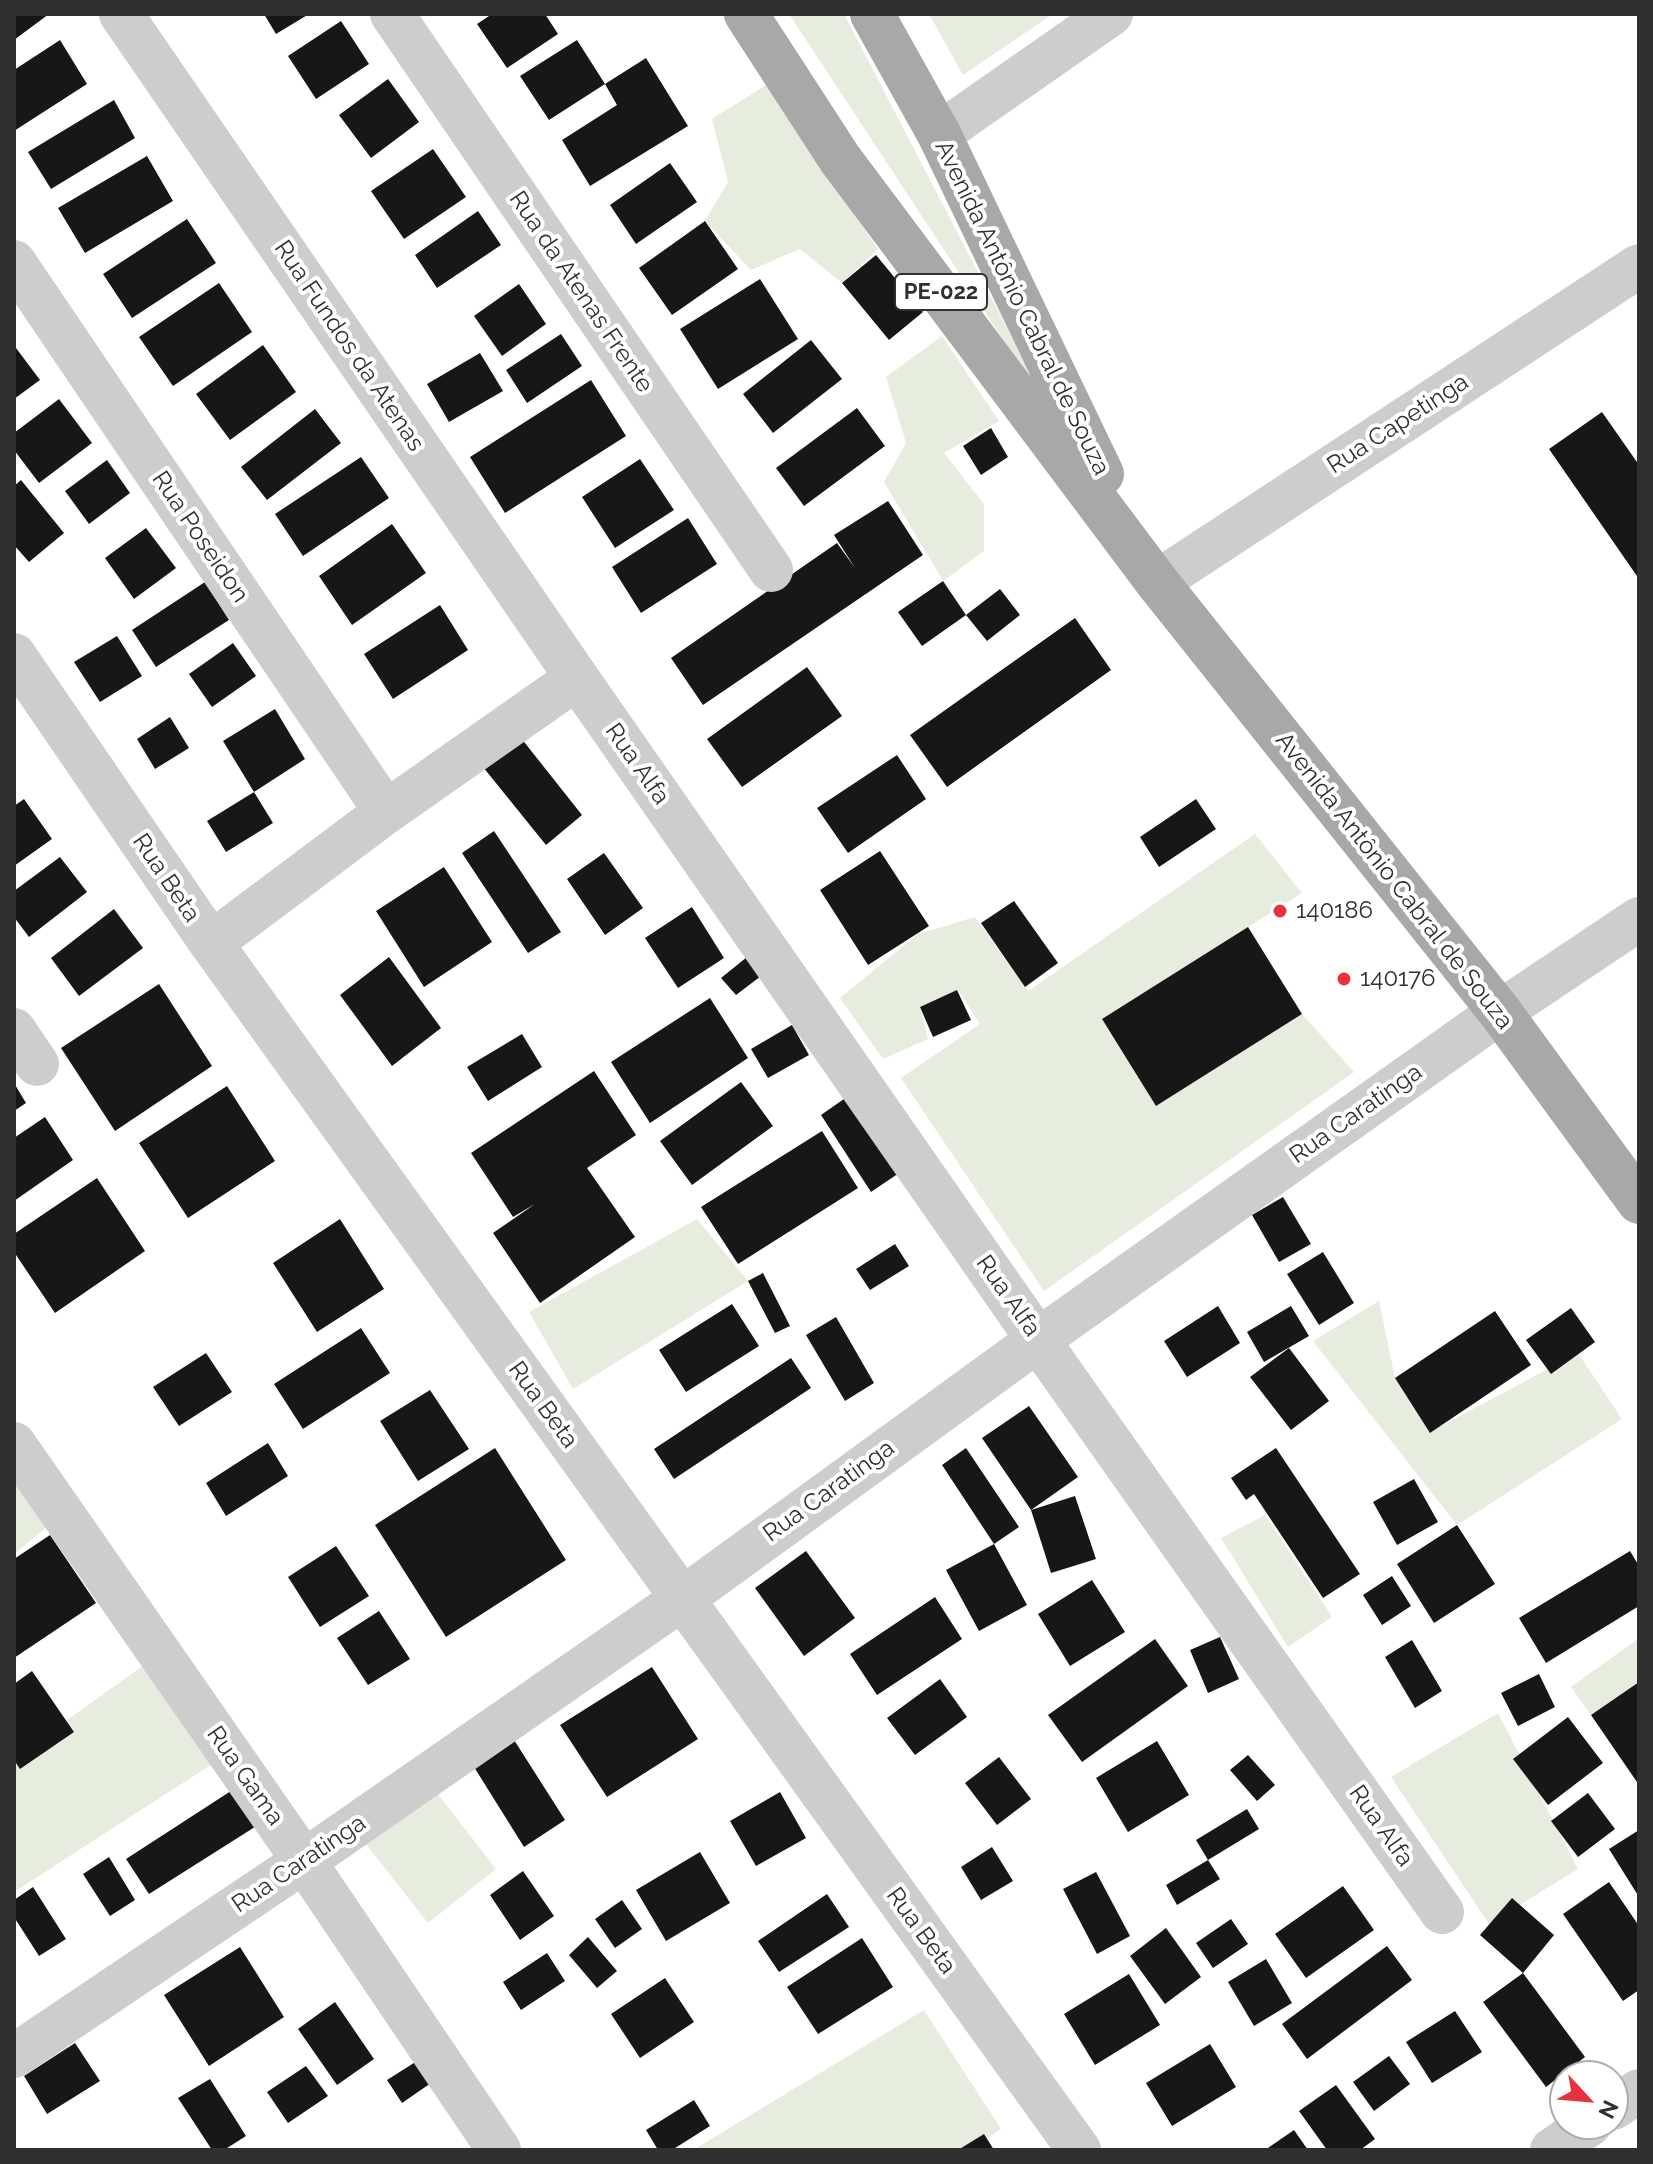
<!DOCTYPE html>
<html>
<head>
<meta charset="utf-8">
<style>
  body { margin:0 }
  #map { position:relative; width:1653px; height:2164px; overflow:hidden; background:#fff; font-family:Raleway,sans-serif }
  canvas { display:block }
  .frame { position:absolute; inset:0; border:16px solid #303030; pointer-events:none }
  .north { position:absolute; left:1549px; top:2060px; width:80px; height:80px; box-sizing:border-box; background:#fff; border:2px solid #acacac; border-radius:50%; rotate:116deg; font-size:22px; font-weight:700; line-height:32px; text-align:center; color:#303030 }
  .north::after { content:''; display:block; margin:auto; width:28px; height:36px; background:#e7323e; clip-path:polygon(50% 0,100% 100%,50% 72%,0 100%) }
</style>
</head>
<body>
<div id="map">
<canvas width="1653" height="2164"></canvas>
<div class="frame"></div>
<div class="north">N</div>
</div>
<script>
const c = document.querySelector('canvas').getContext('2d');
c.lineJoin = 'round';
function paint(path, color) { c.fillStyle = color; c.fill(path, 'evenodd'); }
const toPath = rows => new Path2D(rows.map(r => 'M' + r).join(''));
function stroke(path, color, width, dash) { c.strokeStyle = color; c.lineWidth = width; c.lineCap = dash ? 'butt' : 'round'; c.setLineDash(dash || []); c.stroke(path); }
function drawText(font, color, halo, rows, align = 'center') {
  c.font = font + ' Raleway,sans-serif'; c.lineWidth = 8; c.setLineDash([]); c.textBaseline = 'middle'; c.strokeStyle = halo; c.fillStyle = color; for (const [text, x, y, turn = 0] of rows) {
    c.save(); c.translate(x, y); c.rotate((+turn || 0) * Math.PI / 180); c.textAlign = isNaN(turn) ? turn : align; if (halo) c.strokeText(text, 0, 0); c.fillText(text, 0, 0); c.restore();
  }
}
paint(toPath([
  [789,14,844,14,1050,411],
  [929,14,1053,14,963,75],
  [766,85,878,249,842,283,800,249,751,270,705,221,728,182,712,119],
  [942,336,999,421,944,453,984,504,984,551,943,581,884,482,906,443,886,377],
  [1255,834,1302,893,1102,1020,1156,1106,1302,1014,1354,1072,1044,1291,901,1078,980,1024,958,990,920,1007,928,1039,883,1059,840,998,918,934,975,917,1028,991],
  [697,1219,748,1281,573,1389,529,1312],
  [1379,1301,1395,1378,1430,1432,1578,1353,1622,1419,1457,1525,1313,1341],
  [14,1470,52,1523,14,1554],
  [1265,1515,1332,1617,1288,1647,1221,1538],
  [1639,1638,1639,1687,1591,1715,1571,1687],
  [151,1660,220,1759,14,1892,14,1758],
  [1498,1713,1578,1869,1489,1924,1391,1777],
  [431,1785,496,1869,428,1923,362,1839],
  [924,2010,1001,2129,970,2150,693,2150]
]), '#e6edde');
paint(toPath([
  [14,14,49,14,14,40],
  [264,14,309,14,276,34],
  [492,14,545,14,558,34,507,68,477,24],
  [341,21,369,64,316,99,288,56],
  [60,40,87,84,14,131,14,70],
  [577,40,605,84,646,58,688,126,590,186,562,140,617,105,605,84,549,120,520,76],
  [388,79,419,122,371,158,339,115],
  [114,100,135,138,51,189,28,152],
  [433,149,466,197,404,239,371,191],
  [147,156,173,201,85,253,58,208],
  [670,163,697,202,636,244,610,205],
  [478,211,501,245,437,288,415,255],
  [187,219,216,263,132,318,103,274],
  [705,221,738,269,672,315,639,268],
  [876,255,923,312,889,340,842,283],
  [760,279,798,339,718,389,680,329],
  [219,283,252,332,173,386,139,337],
  [519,284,546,324,502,356,474,316],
  [561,334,582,366,527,403,506,370],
  [811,340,842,379,773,433,743,394],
  [263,345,296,392,230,440,196,394],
  [16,348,40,380,14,399,14,349],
  [480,353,503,391,449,422,427,384],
  [591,380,626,436,505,513,470,457],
  [59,399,92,443,39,483,14,450,14,433],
  [857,408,885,446,804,506,776,468],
  [315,409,341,443,267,500,241,467],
  [1602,412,1639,465,1639,579,1549,449],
  [991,428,1008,457,981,475,963,446],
  [361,457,389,498,303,556,275,514],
  [640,459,674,510,615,548,582,497],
  [107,460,130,493,89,524,65,491],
  [21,480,64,533,29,562,14,545,14,486],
  [888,501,923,555,703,705,671,658,837,543,855,568,834,535],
  [688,518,717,564,641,613,612,567],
  [392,524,426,573,352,625,319,576],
  [146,528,176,568,134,599,105,558],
  [943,581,966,615,1000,589,1020,615,987,641,966,615,922,646,898,612],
  [205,582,229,620,156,667,132,630],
  [440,605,468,650,393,699,364,654],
  [1075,618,1111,670,947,787,910,735],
  [117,636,142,676,100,702,74,662],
  [233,643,256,676,212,707,189,674],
  [807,667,842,716,742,787,707,739],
  [275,709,305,759,254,792,223,741],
  [170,717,189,748,155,769,137,739],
  [521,738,582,815,546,845,483,767],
  [897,755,926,799,848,853,817,808],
  [254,792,273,823,226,852,207,821],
  [24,799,52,839,14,866,14,806],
  [1196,799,1216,829,1159,867,1140,837],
  [494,831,561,932,528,953,462,853],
  [880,851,929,926,868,965,820,890],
  [604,853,643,908,605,935,567,879],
  [60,857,87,892,29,937,14,917,14,891],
  [444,867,492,942,424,987,376,911],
  [1014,901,1058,963,1025,987,981,923],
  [692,907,724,958,678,988,645,938],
  [114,909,143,948,79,996,51,958],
  [1248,927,1302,1014,1156,1106,1102,1019],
  [389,957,441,1028,392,1066,340,995],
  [747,957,761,976,736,995,721,978],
  [159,984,212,1066,115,1131,61,1048],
  [957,990,971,1020,933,1037,920,1007],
  [710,998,748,1058,650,1123,611,1062],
  [792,1025,809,1055,768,1078,751,1049],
  [522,1034,542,1067,488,1101,467,1067],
  [594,1071,636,1135,587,1168,635,1237,540,1303,493,1233,535,1204,513,1217,471,1153],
  [741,1082,773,1126,692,1185,660,1141],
  [14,1083,26,1103,14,1111],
  [227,1086,275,1161,188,1218,139,1143],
  [851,1094,902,1171,871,1192,821,1115],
  [45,1117,73,1160,14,1201,14,1138],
  [822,1131,858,1188,738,1264,701,1207],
  [97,1178,145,1251,55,1313,14,1252,14,1234],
  [1283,1197,1311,1244,1279,1262,1252,1215],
  [340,1219,384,1289,317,1332,273,1263],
  [895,1244,909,1266,870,1290,856,1269],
  [1323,1252,1354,1303,1319,1325,1287,1274],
  [763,1273,790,1326,775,1333,748,1281],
  [732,1304,759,1346,686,1392,659,1350],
  [1218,1306,1240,1343,1187,1377,1164,1341],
  [1291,1306,1309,1336,1264,1362,1247,1332],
  [1571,1308,1595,1342,1551,1374,1526,1340],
  [1495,1311,1531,1365,1430,1433,1395,1378],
  [836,1317,874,1383,845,1401,806,1335],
  [361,1328,390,1373,303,1429,274,1384],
  [1289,1348,1329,1401,1291,1430,1250,1377],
  [206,1353,232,1392,179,1426,153,1387],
  [791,1358,811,1388,674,1479,654,1449],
  [430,1390,469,1449,418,1481,380,1421],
  [1029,1406,1078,1477,1031,1510,982,1438],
  [268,1443,288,1476,226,1516,206,1483],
  [495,1448,566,1560,446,1637,375,1525],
  [966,1448,1019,1527,994,1544,942,1465],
  [1276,1448,1360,1574,1323,1598,1254,1494,1246,1500,1231,1478],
  [1414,1479,1438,1522,1397,1545,1373,1502],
  [1075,1496,1096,1559,1051,1573,1031,1510],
  [1457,1525,1495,1584,1434,1623,1397,1564],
  [50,1535,96,1603,14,1658,14,1559],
  [994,1544,1027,1605,979,1631,946,1570],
  [336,1546,369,1596,320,1627,288,1577],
  [806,1551,855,1618,804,1656,755,1588],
  [1630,1551,1639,1566,1639,1606,1546,1663,1519,1618],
  [1392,1576,1411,1606,1382,1625,1363,1595],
  [1092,1580,1125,1632,1070,1666,1038,1614],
  [935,1597,962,1639,877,1695,850,1654],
  [379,1611,410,1659,368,1685,337,1638],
  [1220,1637,1239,1679,1208,1693,1190,1650],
  [1155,1639,1188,1686,1082,1762,1048,1715],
  [1412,1640,1442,1691,1415,1708,1385,1657],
  [652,1667,698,1739,607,1797,560,1725],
  [32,1671,74,1732,20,1769,14,1760,14,1684],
  [1539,1674,1555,1707,1518,1726,1501,1693],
  [940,1679,967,1717,915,1755,887,1718],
  [1639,1682,1639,1785,1591,1715],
  [1568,1717,1603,1763,1548,1805,1513,1759],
  [509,1732,565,1820,524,1847,469,1759],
  [1157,1741,1189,1795,1128,1832,1096,1778],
  [1248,1755,1275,1785,1257,1801,1230,1770],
  [999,1757,1031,1799,997,1825,965,1783],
  [234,1789,258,1825,149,1894,126,1859],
  [780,1792,806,1838,756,1866,730,1821],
  [1588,1793,1615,1829,1578,1857,1551,1821],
  [1247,1809,1259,1829,1208,1860,1196,1840],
  [1639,1830,1639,1897,1609,1849],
  [992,1847,1013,1881,981,1900,961,1867],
  [700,1852,730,1903,666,1941,636,1890],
  [109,1857,135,1900,110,1916,83,1874],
  [1208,1860,1220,1879,1177,1905,1166,1885],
  [523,1871,554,1916,520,1940,490,1895],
  [1096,1872,1130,1936,1097,1954,1063,1889],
  [1609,1882,1639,1926,1639,1990,1623,2001,1563,1914],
  [1343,1886,1374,1930,1306,1978,1275,1934],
  [33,1887,66,1939,39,1956,14,1917,14,1900],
  [827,1894,849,1927,779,1972,758,1941],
  [1512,1898,1554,1935,1523,1973,1480,1935],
  [622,1900,642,1929,615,1948,595,1919],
  [1231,1919,1248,1944,1213,1968,1196,1943],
  [1166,1928,1201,1977,1165,2004,1130,1956],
  [588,1937,617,1971,597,1988,569,1955],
  [862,1938,893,1987,818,2034,787,1987],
  [1387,1946,1412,1980,1307,2059,1282,2024],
  [240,1947,284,2017,209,2066,164,1995],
  [547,1953,565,1981,521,2010,503,1982],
  [1266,1959,1292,2003,1254,2026,1228,1982],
  [1523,1973,1585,2057,1546,2087,1483,2002],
  [1129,1974,1160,2025,1095,2065,1064,2014],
  [665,1978,694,2022,640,2058,611,2014],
  [335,2002,374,2059,337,2085,298,2029],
  [1455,2011,1482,2052,1432,2083,1406,2042],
  [75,2043,100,2081,47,2114,24,2076],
  [1210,2044,1236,2087,1172,2126,1146,2083],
  [1389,2056,1410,2084,1374,2111,1353,2082],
  [417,2061,431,2083,402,2103,387,2080],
  [306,2066,328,2096,288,2123,267,2092],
  [210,2079,246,2136,224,2150,212,2150,178,2098],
  [1336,2085,1375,2139,1360,2150,1327,2150,1299,2111],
  [694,2100,710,2126,672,2150,658,2150,646,2130],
  [1294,2130,1308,2150,1265,2150],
  [984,2134,994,2150,958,2150]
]), '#171717');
stroke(toPath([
  [121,14,577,678,1038,1340,1442,1912],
  [392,14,771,570],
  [939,134,1111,14],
  [14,262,386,812],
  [1157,582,1639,266],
  [14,655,211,943,1079,2150],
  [211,943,386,812,577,678],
  [14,1030,37,1064],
  [14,1444,304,1861,499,2150],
  [14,2056,304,1861,682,1599,1038,1340,1500,1012,1639,919],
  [1613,2108,1639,2091],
  [1552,2150,1590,2124]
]), '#cdcdcd', 44);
stroke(toPath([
  [746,14,840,159,1157,582,1500,1012,1639,1202],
  [872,14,939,134,1102,474]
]), '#a8a8a8', 44);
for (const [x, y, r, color] of [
  [1280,911,8,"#e7323e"],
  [1344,979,8,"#e7323e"]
]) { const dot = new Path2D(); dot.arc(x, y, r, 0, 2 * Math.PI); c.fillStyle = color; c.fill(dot); stroke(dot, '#fff', 3); }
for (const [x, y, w] of [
  [941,292,92]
]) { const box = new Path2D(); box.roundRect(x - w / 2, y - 18, w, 36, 6); c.fillStyle = '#fff'; c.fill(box); stroke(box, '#303030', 2); }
drawText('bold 22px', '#303030', null, [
  ["PE-022",941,292]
]);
drawText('24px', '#303030', '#fff', [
  ["Rua da Atenas Frente",581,292,56],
  ["Avenida Antônio Cabral de Souza",1022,308,64],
  ["Rua Fundos da Atenas",349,346,56],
  ["Rua Capetinga",1398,424,-33],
  ["Rua Poseidon",200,537,56],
  ["Rua Alfa",637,764,55],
  ["Rua Beta",166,878,56],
  ["Avenida Antônio Cabral de Souza",1394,881,52],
  ["Rua Caratinga",1356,1114,-35],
  ["Rua Alfa",1008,1296,55],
  ["Rua Beta",543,1405,54],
  ["Rua Caratinga",829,1491,-36],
  ["Rua Gama",245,1776,55],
  ["Rua Alfa",1381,1826,55],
  ["Rua Caratinga",299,1864,-34],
  ["Rua Beta",921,1931,54]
]);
drawText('24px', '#303030', '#fff', [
  ["140186",1296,911],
  ["140176",1360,979]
], 'left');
</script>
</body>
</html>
